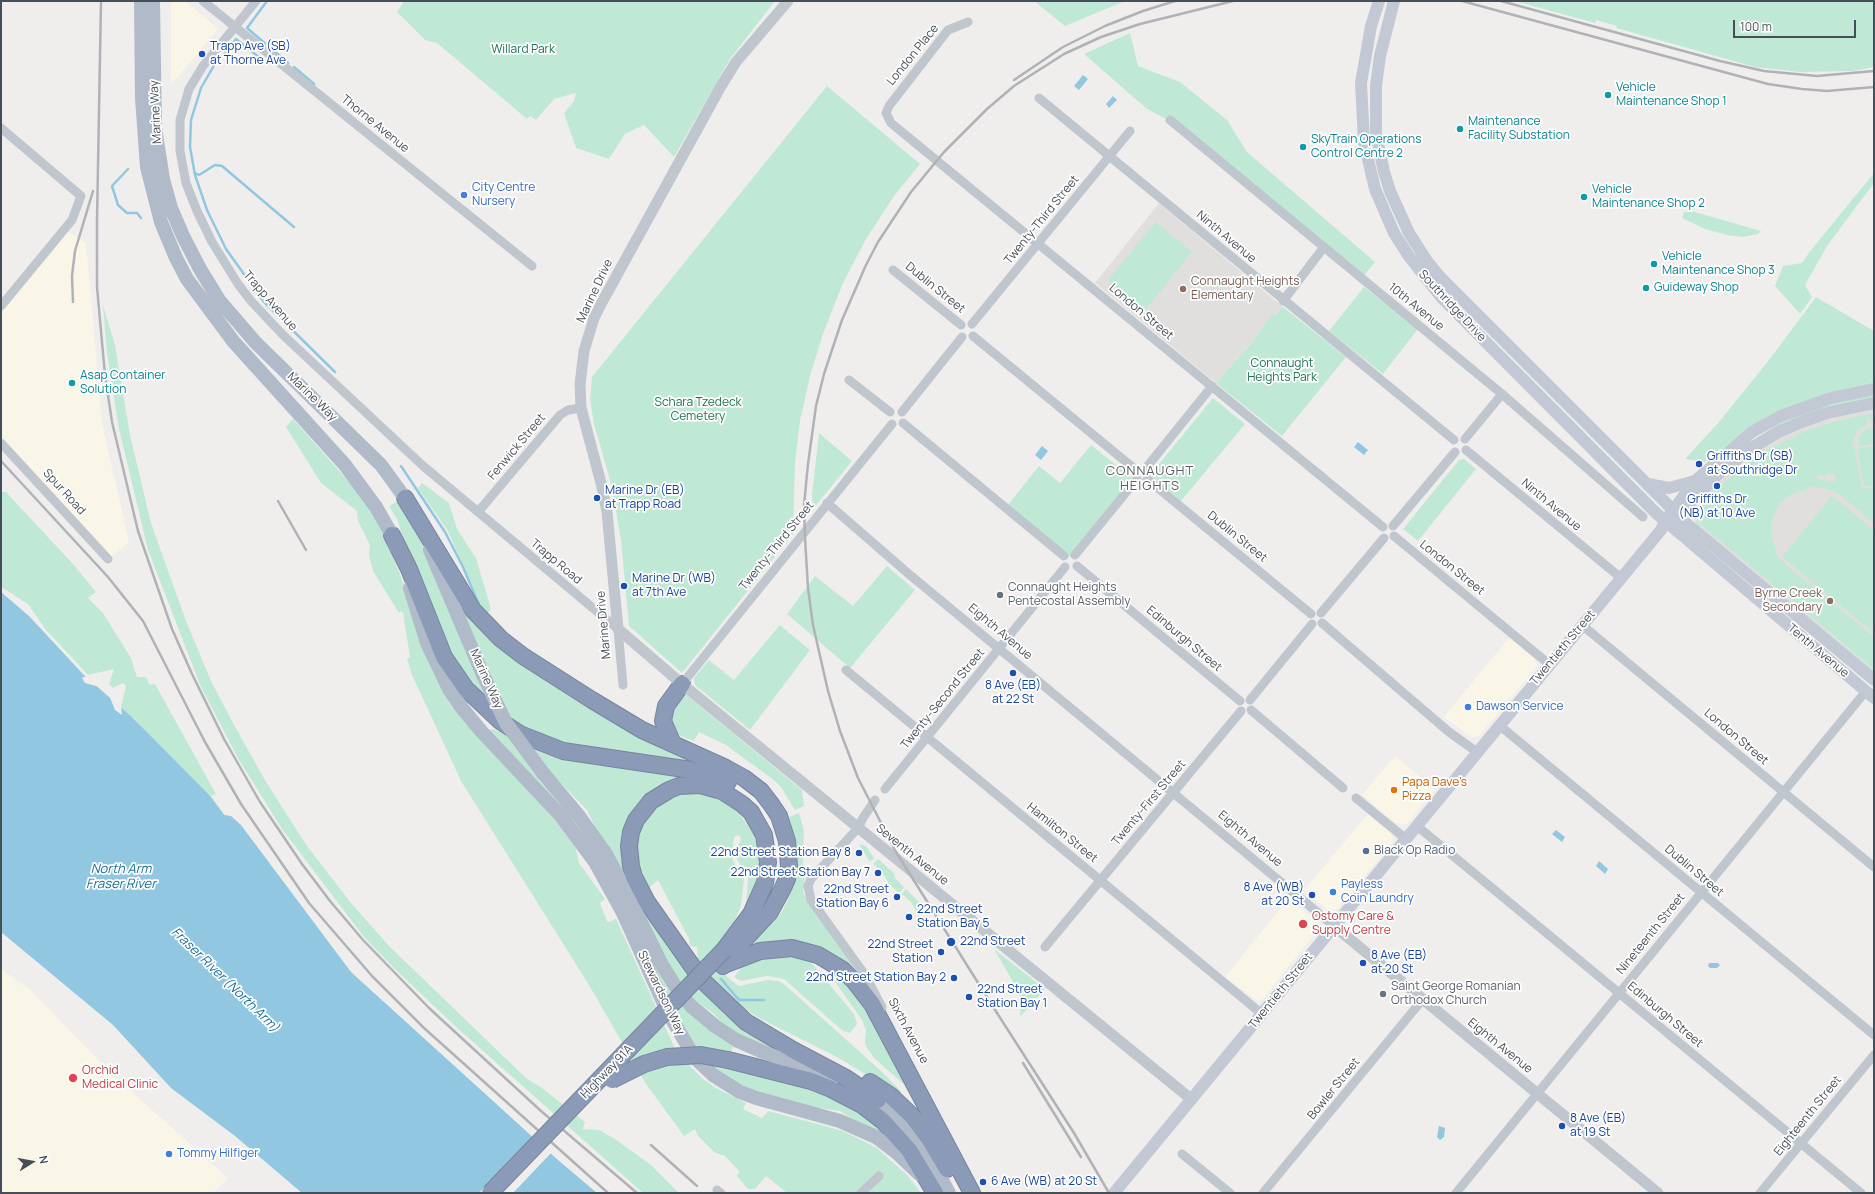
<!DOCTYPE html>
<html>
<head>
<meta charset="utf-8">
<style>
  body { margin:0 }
  #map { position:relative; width:1875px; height:1194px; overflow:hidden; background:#f0eeed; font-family:Manrope,sans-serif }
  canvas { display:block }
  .frame { position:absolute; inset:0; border:2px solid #484e58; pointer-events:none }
  .north { position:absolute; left:12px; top:1142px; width:40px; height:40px; -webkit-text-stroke:3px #fff; paint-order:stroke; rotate:79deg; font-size:11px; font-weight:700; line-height:16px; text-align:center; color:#484e58 }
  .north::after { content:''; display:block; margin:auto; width:14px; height:18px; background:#484e58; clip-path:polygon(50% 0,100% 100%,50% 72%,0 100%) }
  .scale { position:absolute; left:1733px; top:20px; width:123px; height:18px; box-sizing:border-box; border:2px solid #484e58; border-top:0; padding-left:5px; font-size:12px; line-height:14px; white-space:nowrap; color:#484e58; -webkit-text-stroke:3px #fff; paint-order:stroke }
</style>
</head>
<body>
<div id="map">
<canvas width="1875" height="1194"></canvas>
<div class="frame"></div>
<div class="north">N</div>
<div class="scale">100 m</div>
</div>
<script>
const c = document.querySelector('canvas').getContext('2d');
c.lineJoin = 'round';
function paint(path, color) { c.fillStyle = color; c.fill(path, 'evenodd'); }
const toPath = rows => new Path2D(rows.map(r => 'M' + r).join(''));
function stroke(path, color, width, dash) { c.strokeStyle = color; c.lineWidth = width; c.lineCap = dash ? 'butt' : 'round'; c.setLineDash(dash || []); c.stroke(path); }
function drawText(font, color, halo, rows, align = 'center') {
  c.font = font + ' Manrope,sans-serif'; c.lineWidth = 3.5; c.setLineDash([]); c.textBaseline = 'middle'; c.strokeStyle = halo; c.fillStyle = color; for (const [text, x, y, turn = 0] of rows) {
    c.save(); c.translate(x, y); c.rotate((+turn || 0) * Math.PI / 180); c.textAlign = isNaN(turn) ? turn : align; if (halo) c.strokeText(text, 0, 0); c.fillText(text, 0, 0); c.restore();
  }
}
paint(toPath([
  [171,1,185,1,218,29,171,85],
  [68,232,86,243,102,424,129,542,110,558,1,438,1,314],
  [1509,638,1535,659,1537,666,1479,736,1471,737,1444,717],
  [1395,756,1435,789,1407,824,1403,825,1397,824,1362,795],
  [1368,814,1391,834,1393,838,1392,843,1337,909,1329,911,1304,890],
  [1289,898,1318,923,1320,927,1263,999,1258,1001,1225,977],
  [1,969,29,989,115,1077,228,1178,213,1193,1,1193]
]), '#f9f6e8');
paint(toPath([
  [1159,203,1283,307,1216,383,1095,283],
  [1874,408,1874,673,1697,526,1695,520,1696,507,1704,495,1735,465,1782,435,1828,418]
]), '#e1dfde');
paint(toPath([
  [404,1,775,1,730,59,674,157,644,125,625,134,609,159,576,148,564,113,574,101,576,93,554,99,536,120,530,116,527,119,437,43,425,40,397,12],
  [1034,1,1125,1,1065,26],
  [1515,1,1871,1,1874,4,1874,67,1853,71,1800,72,1755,67,1616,28,1617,26,1596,20,1595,23],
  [1130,33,1138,66,1180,82,1227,120,1247,152,1375,262,1362,278,1185,129,1147,109,1084,54],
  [827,86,920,164,894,196,866,239,843,283,823,334,810,376,800,421,795,463,793,534,682,673,629,626,621,541,612,487,594,424,590,400,592,377],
  [1874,173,1874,183,1827,246,1805,285,1812,297,1800,314,1775,286,1783,266,1802,263,1811,250],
  [1684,212,1695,212,1761,231,1758,234,1742,237,1727,235,1705,229,1682,218],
  [1156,222,1192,252,1145,310,1108,280],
  [1364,287,1418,329,1383,374,1329,331],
  [1816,297,1874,331,1874,385,1741,435,1705,462,1685,459,1719,422,1769,360],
  [103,305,115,345,130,435,151,523,186,621,211,681,233,723,266,782,307,846,351,903,389,946,527,1079,542,1088,585,1122,583,1129,599,1130,615,1139,651,1165,679,1193,643,1193,455,1026,398,972,364,937,282,829,239,760,201,687,148,550,119,429,107,353],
  [1283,307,1346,357,1282,436,1216,383,1255,339,1272,314,1275,316],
  [1874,394,1874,399,1755,439,1787,419,1832,403],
  [1213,398,1245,424,1181,501,1150,475],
  [1874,413,1874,422,1870,423,1869,417,1867,417,1867,424,1857,431,1853,441,1862,489,1874,487,1874,523,1840,495,1828,489,1813,487,1792,494,1780,503,1772,519,1771,534,1777,555,1787,566,1874,637,1874,669,1708,531,1701,524,1699,517,1705,504,1717,489,1743,466,1770,448,1808,430,1836,421],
  [1827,473,1836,475,1834,482,1818,479,1818,475,1826,476],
  [293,419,349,482,365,501,380,526,400,574,428,660,575,845,579,863,605,899,600,903,607,921,608,922,616,919,677,1053,702,1078,716,1088,746,1103,743,1109,762,1118,768,1111,821,1125,843,1131,877,1148,907,1175,921,1193,787,1193,766,1176,755,1189,748,1189,737,1176,739,1171,724,1155,721,1155,714,1152,698,1136,695,1129,684,1136,646,1084,589,985,461,781,412,675,407,659,410,657,403,613,401,611,399,613,373,571,369,556,370,545,358,521,357,511,321,483,286,427],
  [1874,427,1874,443,1858,447,1859,438,1862,433,1866,429],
  [819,433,852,461,813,509,812,494],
  [1091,445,1133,479,1070,557,1007,506,1039,466,1060,483],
  [1874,446,1874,485,1864,487,1857,449],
  [1464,459,1476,469,1418,541,1403,529,1459,460],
  [422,483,449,503,457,529,476,558,491,609,485,617,448,531,418,488],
  [1,492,6,492,73,564,96,592,88,598,103,613,131,658,137,677,146,677,150,685,155,684,216,794,211,796,287,900,134,718,128,720,122,715,121,707,126,686,123,683,113,688,109,684,114,669,88,675,46,630,28,604,1,587],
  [1832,496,1874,530,1874,633,1782,557],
  [397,502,401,504,413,525,428,556,465,618,461,606,474,621,714,768,591,752,518,728,460,673,412,566,397,519,389,506],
  [1695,521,1697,521,1705,532,1874,671,1874,674,1697,525],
  [887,566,915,590,850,668,787,614,815,576,853,606],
  [780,625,810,650,750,730,695,685,694,678,709,660,734,680],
  [684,693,802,790,804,806,795,810,781,787,775,781,726,745,699,732,694,741,676,734,669,721,671,706],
  [493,729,545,751,573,759,692,777,693,779,667,784,646,796,629,819,624,845,625,864,630,880,639,898,661,933,689,974,705,993,735,1019,789,1053,767,1048,735,1033,723,1024,713,1013,696,1001,680,984,664,957,625,877,595,827,587,810,548,770,540,776,583,830,607,865,658,967,673,991,704,1024,733,1046,727,1065,794,1081,829,1093,860,1110,872,1119,891,1136,888,1140,840,1111,812,1107,743,1088,724,1078,706,1064,685,1036,671,1010,625,908,596,856,555,803,489,733,490,730],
  [704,791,735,807,754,835,761,858,755,895,746,904,748,879,737,859,736,853,737,847,741,840,739,835,734,837,732,854,733,861,744,879,741,905,734,923,719,944,706,957,732,981,739,986,768,980,778,981,784,984,880,1070,901,1091,900,1095,837,1057,759,1018,728,997,715,984,698,961,697,947,690,946,689,939,658,880,647,890,636,856,638,832,652,807,673,794],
  [799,813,804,830,803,864,805,879,803,893,842,949,853,966,851,968,755,945,753,940,772,923,782,912,791,892,794,877,796,848,795,837,789,817],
  [859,844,866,846,874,858,870,862],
  [878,859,894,873,895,878,904,887,899,893,889,884,881,870,873,864],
  [906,889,927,910,919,916,911,902,902,894],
  [994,949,1045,989,1020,1017,1021,1001,1019,992],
  [790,954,811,962,854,1014,857,1024,850,1033,843,1031,828,1018,784,979,767,976,741,981,734,977,740,969,737,966,754,959],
  [823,965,836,972,864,1003,908,1088,874,1058,867,1048,865,1043,866,1030,862,1020]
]), '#c0e9d5');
paint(toPath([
  [1083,75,1088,79,1079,90,1074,86],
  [1113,96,1117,100,1109,108,1106,104],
  [1358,442,1368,450,1364,455,1354,447],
  [1042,446,1048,451,1041,460,1035,455],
  [1,592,29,616,83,674,135,720,210,796,224,815,231,816,241,825,351,972,558,1160,597,1193,302,1193,235,1136,171,1088,113,1025,1,932],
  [1556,830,1565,837,1562,842,1552,834],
  [1599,861,1608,869,1605,874,1596,866],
  [1709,963,1718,963,1720,965,1717,968,1710,968,1708,966],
  [1439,1126,1445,1128,1444,1137,1440,1140,1437,1137]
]), '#92c7e1');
paint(toPath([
  [88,675,100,687,85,683,82,678],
  [109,695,121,706,122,715,115,710],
  [535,1135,552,1152,513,1193,479,1193]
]), '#f0eeed');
stroke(toPath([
  [267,1,247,28,288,63],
  [222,57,236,39,260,58],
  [216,62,201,88,191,120,190,147,195,175,207,210,226,249,264,302,335,372],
  [294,67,314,84],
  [128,169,112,186,118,205,127,213,137,213,141,218],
  [195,173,199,175,215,165,222,166,294,227],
  [401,466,445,532,463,567,479,605],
  [721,979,739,1000,764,1000]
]), '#92c7e1', 2.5);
const motorway = toPath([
  [405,498,473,610,501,639,523,656,592,700,642,730,726,768,744,778,761,791,771,804,779,816,787,841,789,866,787,879,782,890,770,912,729,956,723,966],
  [392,535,409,569,444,657,466,689,500,721,520,734,563,751,691,770,728,782],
  [673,744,663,721,666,706,682,684],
  [724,950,751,914,765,883,768,862,764,835,751,812,742,804,722,791,700,785,679,786,669,790,651,801,636,820,631,832,629,846,631,866,634,877,647,902,702,980,746,1022,793,1050,846,1078,878,1100],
  [726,964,760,951,792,948,818,955,843,970,855,982,872,1004,972,1193],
  [728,1060,811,1081,831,1089,862,1105,883,1121,909,1150,935,1193],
  [870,1082,891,1096,913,1117,930,1140,947,1169]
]);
stroke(motorway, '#7686a2', 18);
stroke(toPath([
  [203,1,532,266],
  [256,1,203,66,189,89,180,120,180,151,186,183,197,211,212,242,238,284,251,301,283,335,422,465,618,629,623,685],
  [968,22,948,30,889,106,886,113,891,123,1383,527],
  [1039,98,1454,440],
  [1170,120,1502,394,1643,517],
  [1,128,81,196,72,220,1,306],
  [893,270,961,325],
  [1283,301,1324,247],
  [972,324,1130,131],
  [973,336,1136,470],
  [849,380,890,412],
  [902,412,962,337],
  [903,423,1064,556],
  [1465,439,1502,394],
  [1,443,108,559],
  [1466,450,1621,578],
  [1146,468,1212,386],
  [1147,479,1311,614],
  [827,503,910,575,1334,926],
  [478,512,560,415,568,410,581,408],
  [1393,526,1455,452],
  [1394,536,1550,665],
  [1075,555,1137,479],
  [1077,566,1240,701],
  [1321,613,1384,538],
  [1322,623,1449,732,1477,752],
  [1582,625,1874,867],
  [846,670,1262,1014],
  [682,684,892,424],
  [1250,700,1312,624],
  [1251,710,1343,788],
  [1499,725,1874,1035],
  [885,789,1065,567],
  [1356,798,1406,839],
  [875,800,863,818,858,828,811,879,808,886,811,900,865,975,882,1007],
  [1417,826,1861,1193],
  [1045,947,1241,711],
  [1182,1154,1230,1193],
  [717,1190,721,1193],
  [861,1193,879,1176],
  [1263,1193,1423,999],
  [1456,1193,1866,691],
  [1760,1193,1874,1055]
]), '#c0c6ce', 9);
stroke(toPath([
  [788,1,736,62,721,86,601,304,594,318,584,351,580,384,581,408,601,483,607,512,618,629,682,684,1191,1099],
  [1334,926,1658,1193]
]), '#c0c6ce', 11);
stroke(toPath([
  [1379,1,1371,26,1361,83,1364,142,1375,189,1394,233,1408,255,1442,298,1657,514,1874,698],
  [1394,1,1380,56,1376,86,1376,133,1384,172,1390,191,1409,233,1427,261,1441,278,1687,524,1874,680],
  [1648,484,1669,488,1695,481],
  [1674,521,1720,472,1750,449,1778,432,1804,421,1827,413,1874,403],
  [1114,1193,1661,530,1665,521,1695,481,1752,432,1781,416,1831,398,1874,389]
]), '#c2c8d4', 12);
stroke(toPath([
  [141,1,142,98,147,167,161,222,176,258,187,279,233,341,345,465,359,484,376,507,392,535,396,546],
  [153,1,155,128,163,179,171,208,183,236,200,269,219,300,256,343,381,465,405,498,410,508],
  [430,550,483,675],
  [410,588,427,643,449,689,462,708,482,732,561,816,595,862,623,913,668,1013,695,1058,713,1075,740,1092,756,1098,840,1121,876,1137,897,1153,919,1174],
  [543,773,579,816,606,854,620,880,662,965,679,992,691,1006,715,1026,736,1040,763,1052,833,1078],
  [868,1095,878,1100,898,1117,914,1136,930,1158,949,1193]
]), '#b0bac9', 14);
stroke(motorway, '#8a9ab7', 16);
stroke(toPath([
  [101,1,97,221,97,287,105,375,112,422,138,531,172,629,192,674,224,739,260,802,302,864,330,901,363,940,429,1008,541,1111,637,1193],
  [1462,1,1768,84,1802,89,1827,91,1874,87],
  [1501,1,1720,61,1764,71,1817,76,1874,71],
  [1014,80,1063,47,1105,26,1143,11,1175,1],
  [73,302,72,276,75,251,93,191],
  [1,461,108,577,143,621,205,742,241,804,309,903,372,976,424,1028,608,1193],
  [278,501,306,550],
  [1023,1063,1081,1157],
  [651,1145,697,1186],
  [1109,1193,1074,1133,997,1013,896,852,858,778,840,731,828,691,813,625,808,588,805,538,804,505,808,464,816,406,824,374,842,320,866,265,878,242,911,192,944,152,987,109,1014,86,1064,54,1101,37,1140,24,1233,1]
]), '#b0b2b7', 2.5);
const motorwayBridge = toPath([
  [612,1080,644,1064,667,1057,701,1055,728,1060],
  [490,1193,724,950]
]);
stroke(motorwayBridge, '#7686a2', 18, []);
stroke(toPath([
  [483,675,506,723,543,773]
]), '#b0bac9', 14);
stroke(motorwayBridge, '#8a9ab7', 16);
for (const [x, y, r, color] of [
  [202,54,4,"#1a4fb4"],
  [1608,95,4,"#0f9aa8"],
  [1460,129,4,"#0f9aa8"],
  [1303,147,4,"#0f9aa8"],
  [464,195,4,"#3f7fe0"],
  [1584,197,4,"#0f9aa8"],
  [1654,264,4,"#0f9aa8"],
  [1646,288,4,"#0f9aa8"],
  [1183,289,4,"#8d6e63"],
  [72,383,4,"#0f9aa8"],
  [1699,464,4,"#1a4fb4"],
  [1717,486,4,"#1a4fb4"],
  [597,498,4,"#1a4fb4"],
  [624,586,4,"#1a4fb4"],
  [1000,595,4,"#6b7280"],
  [1830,601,4,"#8d6e63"],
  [1013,673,4,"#1a4fb4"],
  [1468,707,4,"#3f7fe0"],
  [1394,790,4,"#e8710a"],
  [1366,851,4,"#5c6f8a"],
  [859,853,4,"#1a4fb4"],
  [878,873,4,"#1a4fb4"],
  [1333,892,4,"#3f7fe0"],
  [1312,895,4,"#1a4fb4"],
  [897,897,4,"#1a4fb4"],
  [909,917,4,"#1a4fb4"],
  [1303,924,5,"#e0444e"],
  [951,942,5,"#1a4fb4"],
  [941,952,4,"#1a4fb4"],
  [1363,963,4,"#1a4fb4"],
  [954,978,4,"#1a4fb4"],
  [1383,994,4,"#6b7280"],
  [969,997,4,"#1a4fb4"],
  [73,1078,5,"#e0444e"],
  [1562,1126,4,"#1a4fb4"],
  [169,1154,4,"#3f7fe0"],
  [983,1182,4,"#1a4fb4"]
]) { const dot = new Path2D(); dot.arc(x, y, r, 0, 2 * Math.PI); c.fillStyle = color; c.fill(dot); stroke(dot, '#fff', 1.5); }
drawText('12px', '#164399', '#fff', [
  ["Trapp Ave (SB)",210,47],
  ["at Thorne Ave",210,61],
  ["Griffiths Dr (SB)",1707,457],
  ["at Southridge Dr",1707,471],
  ["Marine Dr (EB)",605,491],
  ["at Trapp Road",605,505],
  ["Griffiths Dr",1717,500,"center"],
  ["(NB) at 10 Ave",1717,514,"center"],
  ["Marine Dr (WB)",632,579],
  ["at 7th Ave",632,593],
  ["8 Ave (EB)",1013,686,"center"],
  ["at 22 St",1013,700,"center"],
  ["22nd Street Station Bay 8",851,853,"right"],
  ["22nd Street Station Bay 7",870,873,"right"],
  ["8 Ave (WB)",1304,888,"right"],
  ["at 20 St",1304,902,"right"],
  ["22nd Street",889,890,"right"],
  ["Station Bay 6",889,904,"right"],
  ["22nd Street",917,910],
  ["Station Bay 5",917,924],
  ["22nd Street",960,942],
  ["22nd Street",933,945,"right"],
  ["Station",933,959,"right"],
  ["8 Ave (EB)",1371,956],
  ["at 20 St",1371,970],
  ["22nd Street Station Bay 2",946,978,"right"],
  ["22nd Street",977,990],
  ["Station Bay 1",977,1004],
  ["8 Ave (EB)",1570,1119],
  ["at 19 St",1570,1133],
  ["6 Ave (WB) at 20 St",991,1182]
], 'left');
drawText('12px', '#217153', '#fff', [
  ["Willard Park",523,50],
  ["Connaught",1282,364],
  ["Heights Park",1282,378],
  ["Schara Tzedeck",698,403],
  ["Cemetery",698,417]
]);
drawText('12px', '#484e58', '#fff', [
  ["London Place",913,55,-51],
  ["Marine Way",156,112,-93],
  ["Thorne Avenue",375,124,39],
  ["Twenty-Third Street",1042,220,-51],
  ["Ninth Avenue",1226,237,40],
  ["Dublin Street",935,288,39],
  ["Marine Drive",595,291,-65],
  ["Trapp Avenue",270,301,49],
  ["Southridge Drive",1452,306,47],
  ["10th Avenue",1416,307,39],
  ["London Street",1141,312,40],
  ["Marine Way",312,397,44],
  ["Fenwick Street",517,447,-50],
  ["Spur Road",64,492,48],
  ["Ninth Avenue",1551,505,40],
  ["Dublin Street",1237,537,39],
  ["Twenty-Third Street",777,546,-51],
  ["Trapp Road",556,562,40],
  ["London Street",1452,568,39],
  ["Marine Drive",604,625,-95],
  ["Eighth Avenue",1000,632,40],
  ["Edinburgh Street",1184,639,40],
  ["Twentieth Street",1563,648,-50],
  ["Tenth Avenue",1818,651,40],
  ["Marine Way",486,679,66],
  ["Twenty-Second Street",943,699,-51],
  ["London Street",1736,737,40],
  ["Twenty-First Street",1149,803,-50],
  ["Hamilton Street",1062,833,39],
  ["Eighth Avenue",1250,839,40],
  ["Seventh Avenue",912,855,39],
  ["Dublin Street",1694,871,40],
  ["Nineteenth Street",1651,934,-51],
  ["Twentieth Street",1281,991,-51],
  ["Stewardson Way",661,993,64],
  ["Edinburgh Street",1665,1015,40],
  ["Sixth Avenue",908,1031,62],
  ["Eighth Avenue",1500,1046,39],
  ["Highway 91A",607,1072,-46],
  ["Bowler Street",1334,1089,-51],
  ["Eighteenth Street",1808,1116,-51]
]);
drawText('12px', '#0d838f', '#fff', [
  ["Vehicle",1616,88],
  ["Maintenance Shop 1",1616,102],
  ["Maintenance",1468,122],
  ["Facility Substation",1468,136],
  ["SkyTrain Operations",1311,140],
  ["Control Centre 2",1311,154],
  ["Vehicle",1592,190],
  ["Maintenance Shop 2",1592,204],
  ["Vehicle",1662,257],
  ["Maintenance Shop 3",1662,271],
  ["Guideway Shop",1654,288],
  ["Asap Container",80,376],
  ["Solution",80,390]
], 'left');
drawText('12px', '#366cbe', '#fff', [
  ["City Centre",472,188],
  ["Nursery",472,202],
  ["Dawson Service",1476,707],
  ["Payless",1341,885],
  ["Coin Laundry",1341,899],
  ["Tommy Hilfiger",177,1154]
], 'left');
drawText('12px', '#785e54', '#fff', [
  ["Connaught Heights",1191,282],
  ["Elementary",1191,296],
  ["Byrne Creek",1822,594,"right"],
  ["Secondary",1822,608,"right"]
], 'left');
drawText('12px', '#5b616d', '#fff', [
  ["Connaught Heights",1008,588],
  ["Pentecostal Assembly",1008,602],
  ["Saint George Romanian",1391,987],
  ["Orthodox Church",1391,1001]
], 'left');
drawText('12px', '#c56008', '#fff', [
  ["Papa Dave's",1402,783],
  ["Pizza",1402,797]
], 'left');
drawText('12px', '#4e5e75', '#fff', [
  ["Black Op Radio",1374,851]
], 'left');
drawText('12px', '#be3a42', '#fff', [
  ["Ostomy Care &",1312,917],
  ["Supply Centre",1312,931],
  ["Orchid",82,1071],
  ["Medical Clinic",82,1085]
], 'left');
c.letterSpacing = '1px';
drawText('13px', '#5b5d61', '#fff', [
  ["CONNAUGHT",1150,471],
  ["HEIGHTS",1150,486]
]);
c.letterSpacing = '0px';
drawText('italic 13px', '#1c6e97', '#fff', [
  ["North Arm",121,869],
  ["Fraser River",121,884],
  ["Fraser River (North Arm)",225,980,44]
]);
</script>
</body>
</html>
